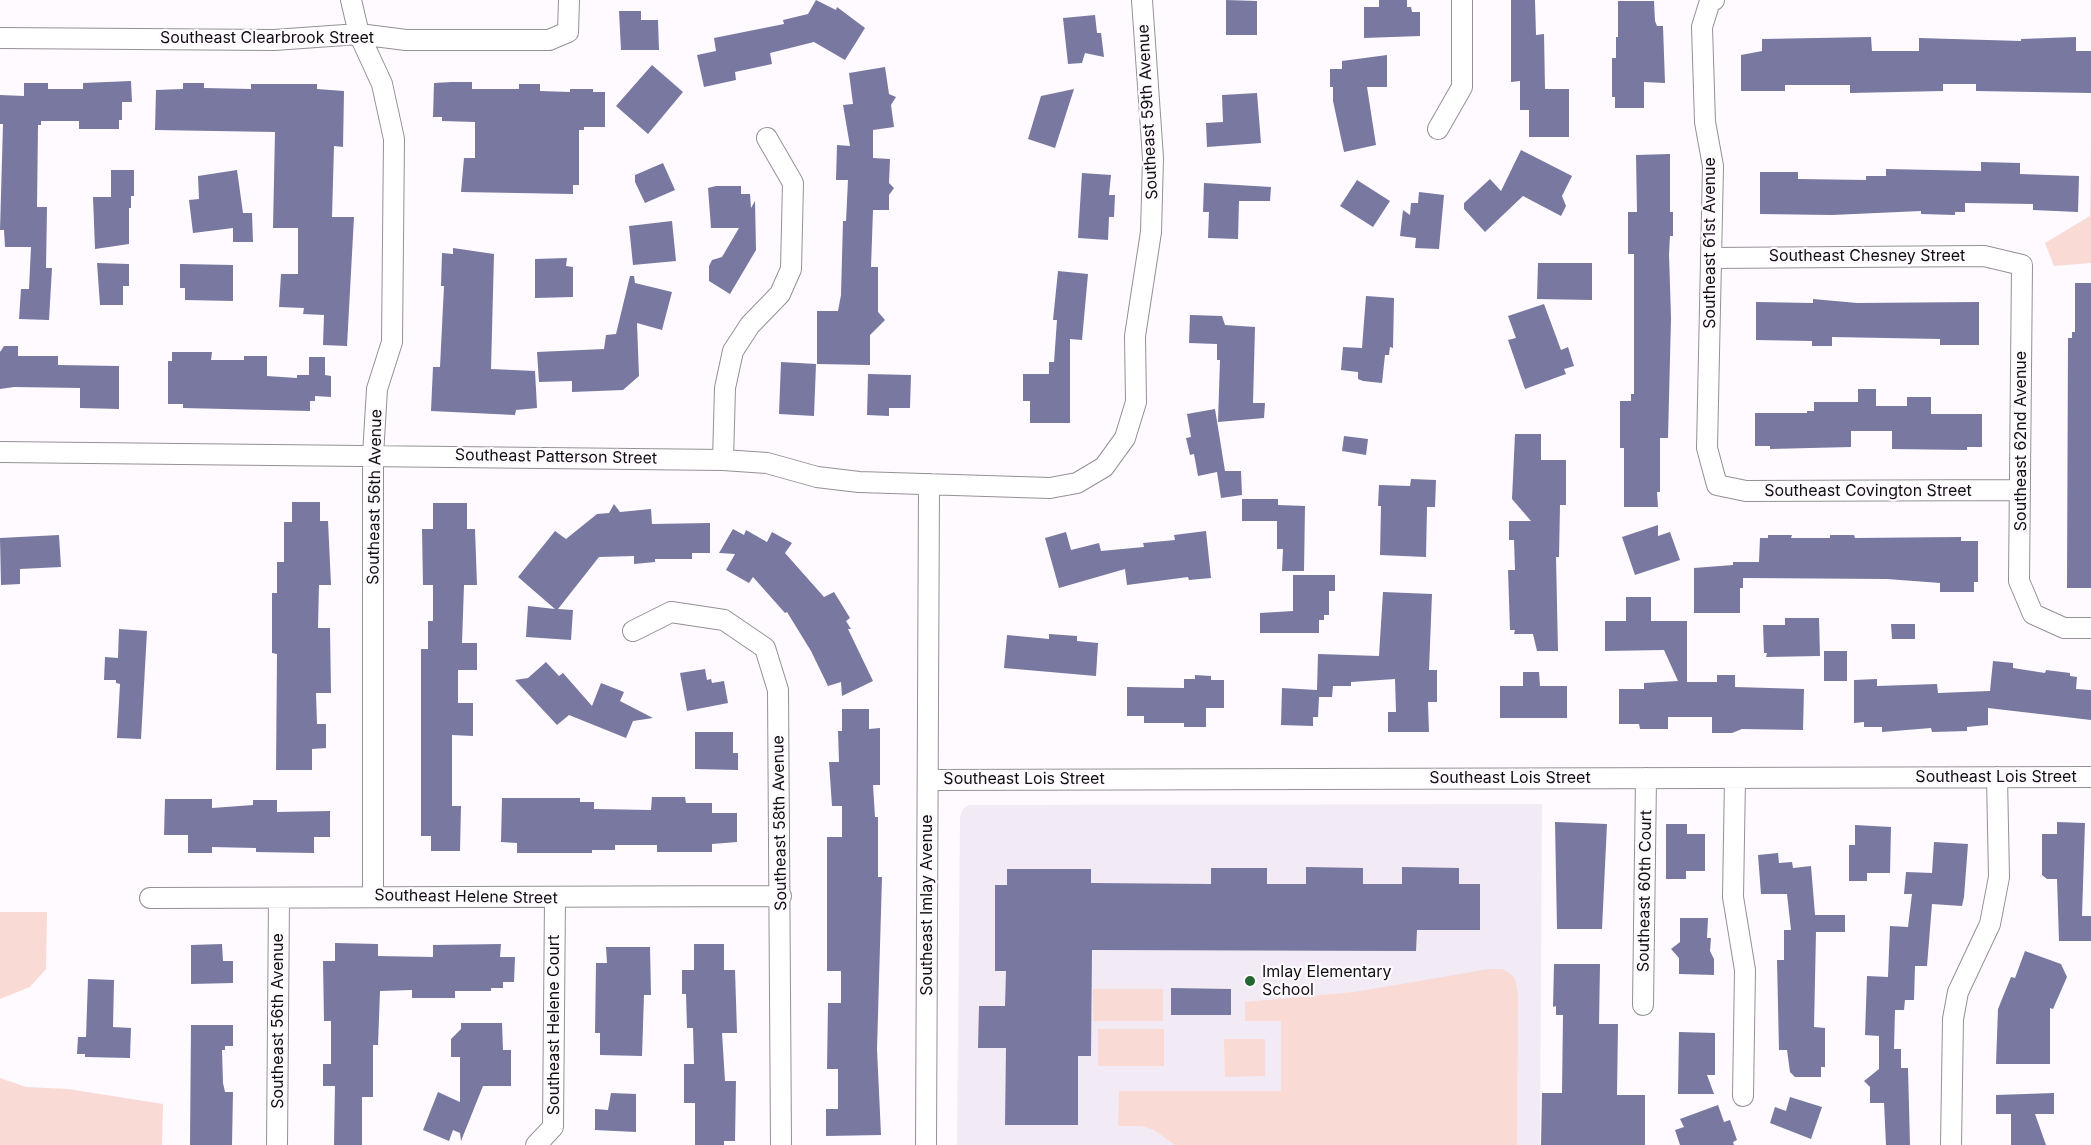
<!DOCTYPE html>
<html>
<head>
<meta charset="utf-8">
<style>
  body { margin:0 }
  canvas { display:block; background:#fefaff }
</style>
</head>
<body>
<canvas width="2091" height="1145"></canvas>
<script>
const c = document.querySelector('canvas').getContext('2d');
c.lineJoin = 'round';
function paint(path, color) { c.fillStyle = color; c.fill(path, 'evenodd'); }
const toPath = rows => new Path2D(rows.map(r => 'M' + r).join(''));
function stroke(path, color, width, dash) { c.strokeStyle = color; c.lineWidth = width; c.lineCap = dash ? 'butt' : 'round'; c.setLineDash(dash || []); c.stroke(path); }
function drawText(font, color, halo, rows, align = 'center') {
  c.font = font + ' Inter,sans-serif'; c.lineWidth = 4.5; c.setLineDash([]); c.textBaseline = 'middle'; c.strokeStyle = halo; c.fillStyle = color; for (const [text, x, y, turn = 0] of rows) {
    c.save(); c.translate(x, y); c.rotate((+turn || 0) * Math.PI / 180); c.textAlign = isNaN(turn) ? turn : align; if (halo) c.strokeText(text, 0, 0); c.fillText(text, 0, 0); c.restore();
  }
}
paint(toPath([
  [1542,804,1540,1145,957,1145,960,816,963,809,969,805]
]), '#f2ebf5');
paint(toPath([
  [2091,139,2091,263,2054,266,2045,243,2090,216],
  [0,912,47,912,46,969,30,987,0,999],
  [1489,969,1502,969,1511,974,1515,979,1518,994,1517,1145,1175,1145,1154,1130,1142,1126,1118,1126,1119,1091,1281,1091,1281,1021,1245,1021,1245,1002,1354,992],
  [1093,989,1163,989,1163,1021,1093,1021],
  [1098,1029,1164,1029,1164,1066,1098,1066],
  [1224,1039,1265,1039,1265,1076,1225,1077],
  [0,1078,26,1087,68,1089,163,1104,162,1145,0,1145]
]), '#fadad5');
paint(toPath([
  [816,0,836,10,837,7,865,28,845,60,814,42,770,53,772,64,735,72,736,80,704,87,697,55,716,51,714,38,784,24,783,20,808,14],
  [1226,0,1257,1,1257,35,1226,35],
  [1379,0,1407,0,1407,7,1411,7,1412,12,1420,12,1420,36,1364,38,1364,7,1379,7],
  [1511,0,1535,0,1536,35,1544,34,1545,89,1569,89,1569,137,1529,137,1529,110,1520,110,1520,81,1511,82],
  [1618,1,1654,1,1655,21,1657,26,1663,26,1665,83,1644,82,1644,108,1615,108,1615,97,1612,97,1612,58,1616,58,1616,37,1618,37],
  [619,11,641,11,641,20,658,20,659,50,621,50],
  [1095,15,1097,33,1101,33,1104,57,1085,53,1082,63,1068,64,1063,18],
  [1871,37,1872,51,1919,51,1919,38,2021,41,2021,39,2076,37,2076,51,2091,51,2091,93,1976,91,1976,84,1943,84,1943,91,1850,93,1850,85,1785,85,1785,91,1741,91,1741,55,1762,51,1762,39],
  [1387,55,1387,87,1367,87,1376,145,1344,152,1333,101,1333,87,1330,87,1330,69,1342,69,1342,61],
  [652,65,683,92,648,134,616,106],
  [885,67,889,94,896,97,891,105,894,127,873,130,873,158,890,159,889,183,894,188,889,195,889,210,873,210,871,267,878,267,878,312,885,320,870,335,870,365,817,364,817,311,838,311,841,295,843,221,846,221,848,180,836,180,837,145,850,146,843,105,853,104,849,73],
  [131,81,132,102,122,102,122,120,119,120,119,129,79,129,79,121,41,121,41,125,38,125,37,207,47,207,46,268,52,268,49,320,19,319,21,289,29,289,31,247,5,247,4,230,0,230,3,124,0,124,0,95,24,96,24,83,48,83,48,89,83,89,83,83],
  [452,82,472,82,472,89,519,89,519,84,540,84,540,91,570,92,570,89,593,89,593,92,605,92,605,127,584,127,584,130,579,130,579,185,573,185,573,194,461,192,464,158,475,158,475,122,442,121,442,117,433,117,434,83],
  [183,83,204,83,204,88,251,89,251,84,317,84,317,89,344,91,343,147,334,146,332,217,354,217,347,346,323,345,324,315,303,314,304,308,279,307,281,274,298,274,298,228,273,228,275,132,155,130,156,90,183,89],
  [1074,89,1055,148,1028,139,1041,96],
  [1257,93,1261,143,1207,147,1206,123,1223,122,1222,95],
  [1521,150,1572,176,1562,196,1566,206,1561,216,1523,196,1485,232,1464,209,1464,203,1490,179,1501,191],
  [1670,154,1670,212,1673,212,1673,236,1670,236,1669,254,1671,318,1668,438,1660,438,1660,492,1657,492,1658,507,1624,507,1624,448,1620,448,1620,401,1631,401,1631,394,1634,394,1634,254,1628,254,1628,212,1637,212,1636,155],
  [1981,162,2020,163,2020,174,2079,176,2078,212,2033,210,2033,204,1965,203,1965,212,1955,212,1955,215,1921,214,1921,211,1832,215,1760,214,1760,172,1798,172,1798,179,1866,180,1866,176,1886,176,1886,169,1981,171],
  [663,163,675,190,645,203,635,182,635,175],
  [111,170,134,170,134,196,131,196,131,208,129,208,129,244,95,249,93,197,111,197],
  [237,170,243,213,252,213,253,242,233,242,233,228,193,233,189,200,199,199,198,176],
  [1082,173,1111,175,1109,195,1115,195,1114,217,1109,217,1108,240,1078,238],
  [1357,180,1390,201,1373,227,1340,206],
  [1204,183,1271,187,1270,201,1239,201,1238,239,1208,238,1209,212,1203,212],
  [716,186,741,186,741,194,750,194,751,208,755,201,756,250,730,294,709,281,709,266,712,260,722,257,739,228,711,228,708,188],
  [1419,192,1444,195,1439,249,1415,248,1416,238,1400,236,1403,210,1410,215,1411,203,1418,203],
  [672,221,676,261,633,265,629,226],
  [453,248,494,254,491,369,535,371,537,408,516,410,515,415,431,411,433,367,440,367,444,286,441,286,442,253,453,254],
  [567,258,566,266,573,267,573,297,535,298,535,259],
  [97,263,129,264,129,286,123,286,123,305,100,305],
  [1538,263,1592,263,1592,300,1537,299],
  [180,264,233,265,233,301,185,300,185,288,180,288],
  [1058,271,1088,274,1082,340,1070,339,1070,423,1030,423,1030,401,1023,401,1023,374,1049,374,1049,362,1054,362,1057,320,1053,320],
  [630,276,634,276,635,283,672,292,662,330,637,323,639,376,623,390,572,392,572,381,539,382,537,352,604,349,606,335,616,334],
  [2075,283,2091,283,2091,588,2067,588,2068,338,2072,338,2072,332,2075,332],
  [1366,296,1394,298,1393,348,1390,347,1389,355,1385,355,1382,383,1363,381,1358,379,1358,372,1341,370,1343,347,1362,348],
  [1813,299,1857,303,1979,302,1979,345,1940,345,1940,339,1832,337,1832,346,1812,346,1812,341,1756,340,1756,302,1813,303],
  [1544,304,1561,350,1568,347,1574,366,1564,369,1566,374,1525,389,1508,340,1516,338,1508,316],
  [1190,315,1222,316,1225,325,1255,327,1253,403,1265,403,1264,418,1218,422,1220,360,1217,360,1217,344,1189,343],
  [4,346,18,346,18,356,58,356,58,365,119,366,119,409,80,408,80,388,14,387,0,389,0,352],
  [172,352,212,352,211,360,244,360,244,356,267,356,267,376,297,378,297,375,309,375,309,357,325,357,325,375,331,376,331,397,315,396,315,401,310,401,310,411,183,408,183,404,168,404,168,361,172,361],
  [781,362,816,364,814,416,779,414],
  [868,374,911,375,910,408,889,408,889,416,867,415],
  [1858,389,1876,389,1876,406,1907,406,1907,397,1931,397,1931,414,1982,414,1982,447,1967,447,1967,450,1892,449,1892,431,1851,431,1851,447,1770,449,1770,446,1755,446,1755,413,1807,413,1807,411,1814,411,1814,402,1858,402],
  [1215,409,1225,471,1241,471,1242,495,1221,498,1217,472,1198,476,1194,454,1190,455,1186,438,1191,437,1187,414],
  [1515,434,1541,434,1541,460,1566,460,1566,505,1560,505,1559,557,1556,557,1558,651,1537,651,1533,634,1514,634,1515,630,1510,630,1508,570,1515,570,1514,540,1509,540,1509,521,1531,521,1512,499],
  [1344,436,1368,439,1366,455,1342,451],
  [1411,479,1436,480,1435,507,1427,507,1426,557,1380,555,1381,506,1378,506,1379,485,1410,486],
  [1242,499,1278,499,1278,505,1305,506,1304,571,1282,571,1283,549,1277,549,1277,521,1242,521],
  [292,502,320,502,320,521,328,521,331,585,319,585,318,628,330,628,331,693,316,693,317,724,326,724,326,748,312,749,312,770,276,770,277,654,272,653,272,593,277,593,277,562,284,562,284,522,292,522],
  [433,503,467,503,467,529,475,529,477,585,464,585,462,643,477,643,477,670,458,670,458,703,473,703,473,736,452,735,452,806,461,806,460,851,431,851,431,836,421,836,421,649,428,649,428,621,433,621,433,585,423,585,422,529,433,529],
  [614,504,620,512,651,509,652,524,710,523,710,553,692,553,692,559,655,559,655,562,634,564,634,556,599,557,558,609,573,610,571,640,526,637,528,606,555,609,518,577,555,531,566,539,597,514,609,513],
  [1658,525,1658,536,1670,532,1680,560,1635,575,1622,537],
  [733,529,744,535,746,530,767,542,772,532,792,543,785,553,824,597,834,592,850,618,846,621,851,629,848,629,873,681,842,696,841,682,828,686,811,651,787,612,785,613,753,577,749,583,726,570,735,554,719,553],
  [1206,531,1211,578,1189,580,1188,577,1127,585,1125,569,1059,588,1045,538,1066,532,1071,550,1099,543,1101,551,1144,547,1143,543,1175,540,1174,535],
  [59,535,61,567,20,569,20,584,1,585,0,538],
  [1768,535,1792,535,1791,538,1830,538,1830,535,1854,535,1855,538,1961,537,1961,541,1978,541,1978,582,1974,582,1974,592,1940,592,1940,583,1887,579,1743,578,1743,588,1740,588,1740,613,1694,613,1694,568,1733,565,1733,562,1759,562,1760,538,1768,538],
  [1293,575,1335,575,1335,591,1329,591,1329,615,1324,615,1324,620,1319,620,1319,633,1260,633,1260,613,1293,611],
  [1383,592,1432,594,1429,670,1437,670,1437,702,1428,702,1429,732,1388,732,1388,712,1396,712,1395,679,1351,682,1351,686,1333,686,1332,697,1319,697,1318,717,1313,717,1313,726,1281,725,1282,688,1317,690,1318,654,1379,656],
  [1626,597,1651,597,1651,621,1687,621,1687,682,1717,682,1717,675,1735,675,1735,687,1804,689,1803,730,1742,729,1732,733,1712,733,1712,717,1668,717,1668,729,1640,729,1639,724,1619,724,1619,689,1644,689,1644,683,1678,681,1664,650,1605,651,1605,621,1626,621],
  [1785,618,1819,618,1820,656,1766,657,1767,653,1764,653,1763,625,1785,625],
  [1891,624,1915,624,1915,639,1892,639],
  [119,629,147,631,141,739,117,738,120,684,116,683,116,680,104,680,105,657,118,658],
  [1049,634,1077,636,1077,641,1098,643,1096,676,1004,668,1007,635,1049,639],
  [1824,651,1847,651,1847,681,1824,681],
  [1993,661,2013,663,2013,668,2045,673,2046,670,2070,673,2070,676,2077,677,2076,689,2091,690,2091,720,1988,708,1988,725,1967,727,1967,731,1932,732,1931,728,1882,732,1882,727,1864,727,1864,722,1854,723,1854,680,1877,679,1877,686,1937,684,1938,693,1990,691],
  [546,662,559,676,563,673,592,706,601,683,624,692,620,701,653,718,633,721,626,738,569,715,557,725,515,680,528,678],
  [705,669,707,680,711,679,712,683,724,681,728,703,687,711,680,673],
  [1523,672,1539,672,1540,686,1567,686,1567,718,1500,718,1500,686,1523,686],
  [1195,675,1211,676,1211,680,1224,680,1224,708,1206,708,1206,727,1184,727,1184,723,1144,723,1144,716,1127,716,1127,687,1184,688,1184,679,1195,679],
  [842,709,869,709,869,729,880,728,880,785,873,785,875,817,878,817,878,877,882,877,877,1049,881,1135,826,1136,826,1109,838,1109,838,1069,827,1069,828,1003,841,1003,841,971,827,971,827,837,842,837,842,806,832,806,829,762,839,762,838,731,842,731],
  [695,732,733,732,733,753,738,753,738,770,695,769],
  [652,797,685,797,686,803,712,803,712,813,737,813,737,842,712,844,712,852,657,852,657,845,615,845,615,850,592,850,592,853,517,853,517,843,501,842,502,798,580,798,580,802,594,802,594,809,651,810],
  [165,799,212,799,212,808,253,805,253,800,277,800,277,812,330,811,330,837,314,837,314,853,256,852,256,848,212,847,212,853,188,853,188,835,164,835],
  [1555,822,1607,824,1602,929,1557,929],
  [2057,822,2085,823,2082,916,2091,916,2091,941,2059,941,2057,879,2047,879,2042,875,2042,834,2057,834],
  [1666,824,1687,824,1687,834,1705,834,1705,871,1686,871,1686,879,1666,879],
  [1855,825,1891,827,1890,873,1867,873,1867,881,1849,881,1849,845,1855,845],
  [1934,842,1968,844,1964,897,1962,906,1932,904,1927,966,1915,966,1914,1000,1905,1000,1904,1010,1895,1010,1894,1049,1901,1049,1901,1068,1908,1068,1910,1145,1886,1145,1884,1103,1870,1103,1870,1087,1864,1081,1879,1069,1879,1036,1865,1035,1867,976,1888,977,1890,926,1908,927,1912,894,1904,894,1906,872,1932,873],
  [1778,853,1779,863,1792,862,1793,868,1811,866,1815,915,1845,915,1845,932,1816,932,1814,1027,1825,1028,1825,1067,1821,1067,1821,1077,1795,1077,1790,1072,1787,1050,1779,1050,1777,960,1784,960,1784,930,1791,930,1787,894,1761,894,1758,855],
  [1306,867,1363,868,1363,884,1402,884,1402,867,1459,868,1459,884,1480,884,1480,930,1417,930,1416,951,1092,950,1091,1056,1078,1056,1078,1125,1005,1125,1006,1048,978,1048,979,1006,1005,1006,1006,971,995,971,995,885,1007,885,1007,869,1091,869,1091,883,1211,884,1211,868,1267,868,1267,884,1306,884],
  [1680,918,1708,918,1707,938,1711,938,1710,951,1714,959,1714,975,1679,974,1679,958,1671,949,1680,942],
  [335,943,378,944,378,956,433,957,433,945,501,944,500,957,515,957,514,982,503,982,503,988,491,988,491,991,455,991,455,998,412,998,412,990,380,991,378,1045,373,1045,373,1097,362,1097,362,1145,334,1145,335,1086,323,1086,323,1064,331,1064,331,1021,324,1021,323,961,335,961],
  [222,944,223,961,233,961,233,983,191,984,191,945],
  [694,944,724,944,724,970,735,970,737,1033,722,1033,725,1081,736,1081,735,1141,724,1141,724,1145,695,1145,695,1103,684,1103,684,1064,694,1064,693,1028,687,1028,686,994,682,994,682,970,694,970],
  [606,947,650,947,651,995,644,995,642,1056,600,1055,600,1033,595,1033,596,963,607,963],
  [2025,951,2061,964,2067,977,2053,1009,2050,1008,2050,1064,1996,1064,1998,1009,2011,977,2015,978],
  [1554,964,1600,964,1599,1024,1618,1024,1617,1095,1645,1095,1645,1145,1541,1145,1542,1093,1562,1093,1563,1015,1556,1015,1556,1006,1553,1007],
  [88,979,114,980,113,1027,131,1028,130,1058,85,1057,85,1054,77,1054,78,1037,86,1037],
  [1171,988,1231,989,1231,1015,1171,1015],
  [461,1023,502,1023,503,1050,511,1050,511,1086,483,1086,461,1141,460,1133,453,1130,449,1141,423,1130,438,1092,460,1102,460,1057,451,1057,451,1039,461,1029],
  [191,1025,233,1025,233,1046,225,1046,225,1050,222,1050,223,1083,225,1092,233,1092,232,1145,190,1145],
  [1679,1032,1715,1033,1715,1075,1707,1075,1714,1094,1678,1094],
  [611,1093,636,1094,636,1132,595,1130,595,1109,608,1110],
  [2054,1093,2054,1114,2035,1114,2046,1145,2011,1145,2011,1114,1996,1114,1996,1095],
  [1790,1097,1822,1107,1811,1139,1770,1123,1775,1107,1786,1111],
  [1718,1105,1724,1122,1730,1120,1737,1140,1733,1142,1734,1145,1680,1145,1675,1130,1684,1127,1680,1119]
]), '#7878a0');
const minor = toPath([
  [351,0,359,34,382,84,394,139,392,342,377,389,373,455,373,896],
  [1714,0,1710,1,1702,27,1705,122,1713,166,1707,448,1717,485,1746,491,2020,490],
  [0,38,274,40,359,34,406,40,549,40,568,32,569,0],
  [1438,129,1462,87,1462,0],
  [1711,258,1984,256,2022,265,2019,581,2033,614,2064,628,2091,628],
  [0,452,723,460,767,463,817,477,859,482,1050,488,1077,483,1104,467,1125,438,1136,402,1135,336,1151,232,1153,158,1142,0],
  [723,460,725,388,733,351,750,325,780,294,791,269,793,183,767,138],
  [633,631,671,612,724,620,765,648,778,690,781,1145],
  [1735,778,1733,897,1745,970,1743,1096],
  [928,780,2091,777],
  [150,898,781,896],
  [1643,1005,1646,778],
  [277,1145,279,898],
  [536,1145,553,1127,555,898],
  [926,1145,929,484],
  [1951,1145,1953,1019,1958,992,1990,924,1999,877,1997,777]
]);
stroke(minor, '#949195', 22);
stroke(minor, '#fff', 20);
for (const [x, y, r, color] of [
  [1250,981,6,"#256731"]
]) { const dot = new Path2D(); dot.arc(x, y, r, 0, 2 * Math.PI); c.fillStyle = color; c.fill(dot); stroke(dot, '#fefaff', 2); }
drawText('16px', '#111011', '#fefaff', [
  ["Southeast Clearbrook Street",267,38],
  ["Southeast 59th Avenue",1148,112,-93],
  ["Southeast 61st Avenue",1710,243,-90],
  ["Southeast Chesney Street",1867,256],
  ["Southeast 62nd Avenue",2021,441,-90],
  ["Southeast Patterson Street",556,457,1],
  ["Southeast Covington Street",1868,491],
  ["Southeast 56th Avenue",375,497,-89],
  ["Southeast Lois Street",1996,777],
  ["Southeast Lois Street",1510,778],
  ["Southeast Lois Street",1024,779],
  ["Southeast 58th Avenue",780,823,-91],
  ["Southeast 60th Court",1645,891,-89],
  ["Southeast Helene Street",466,897,1],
  ["Southeast Imlay Avenue",927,905,-90],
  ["Southeast 56th Avenue",278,1021,-90],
  ["Southeast Helene Court",554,1025,-90]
]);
drawText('16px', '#111011', '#fefaff', [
  ["Imlay Elementary",1262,972],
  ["School",1262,990]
], 'left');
</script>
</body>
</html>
